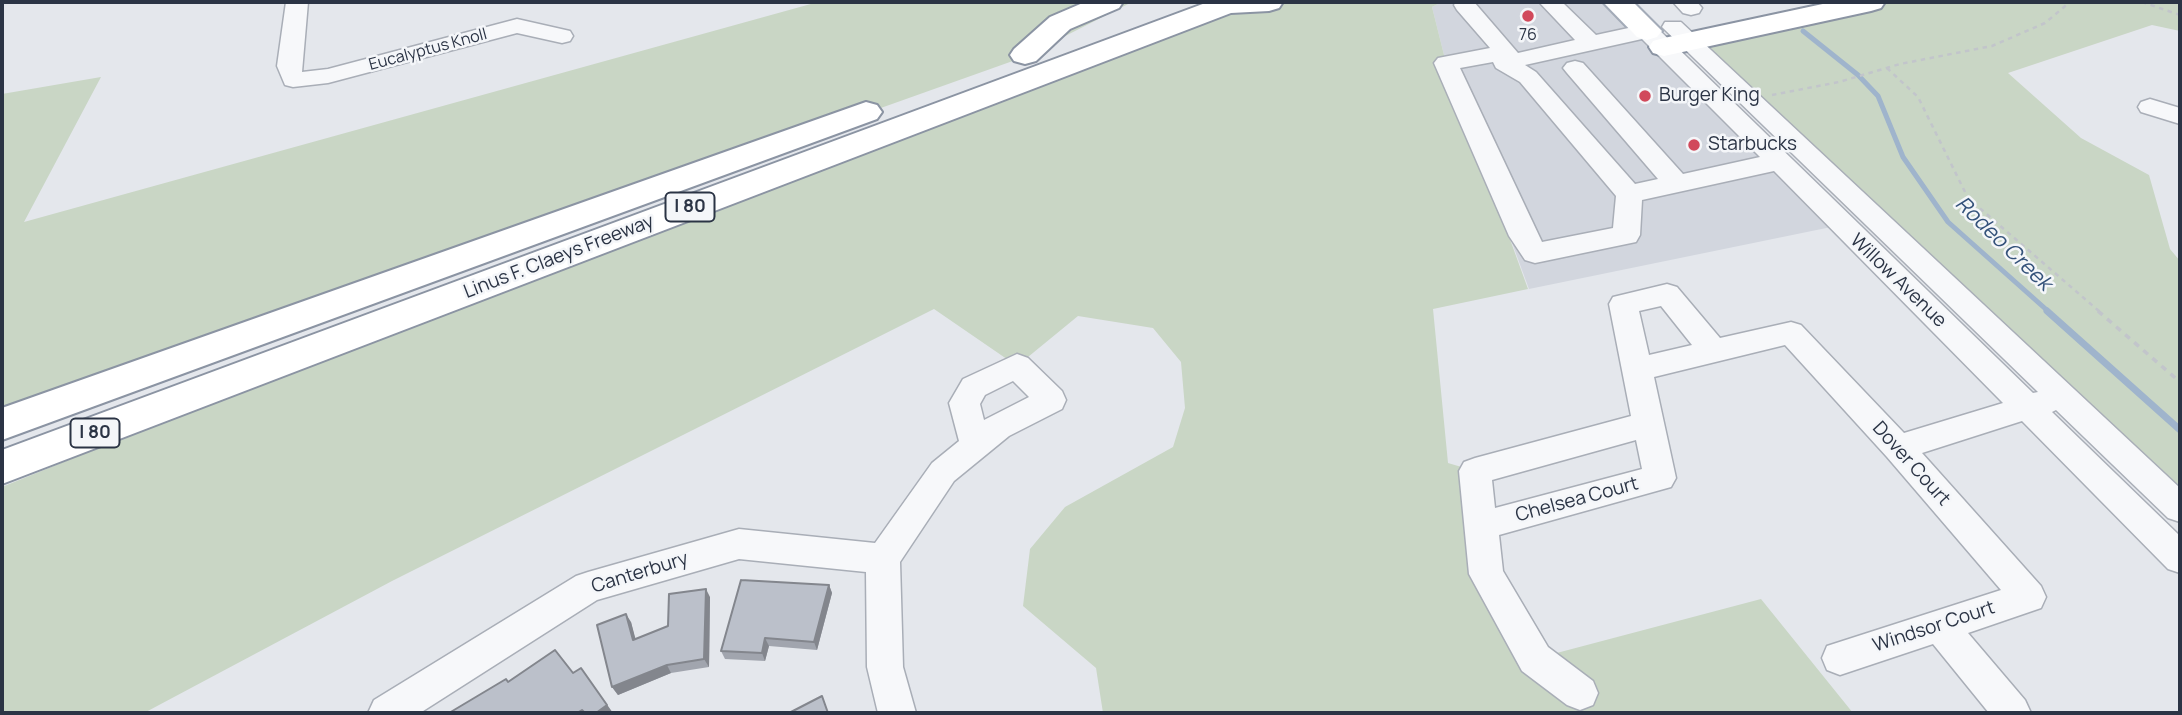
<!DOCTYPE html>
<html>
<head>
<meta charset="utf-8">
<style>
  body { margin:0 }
  #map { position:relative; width:2182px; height:715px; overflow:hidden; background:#e4e7ec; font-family:Manrope,sans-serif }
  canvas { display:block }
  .frame { position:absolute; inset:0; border:4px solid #2b3445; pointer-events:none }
</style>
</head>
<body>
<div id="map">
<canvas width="2182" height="715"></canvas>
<div class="frame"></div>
</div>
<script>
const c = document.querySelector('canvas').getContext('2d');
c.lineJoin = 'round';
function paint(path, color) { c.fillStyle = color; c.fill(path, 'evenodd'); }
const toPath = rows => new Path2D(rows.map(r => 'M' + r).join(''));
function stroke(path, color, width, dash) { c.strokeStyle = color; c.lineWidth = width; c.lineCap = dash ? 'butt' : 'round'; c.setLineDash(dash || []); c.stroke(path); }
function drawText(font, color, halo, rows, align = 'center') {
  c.font = font + ' Manrope,sans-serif'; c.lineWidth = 5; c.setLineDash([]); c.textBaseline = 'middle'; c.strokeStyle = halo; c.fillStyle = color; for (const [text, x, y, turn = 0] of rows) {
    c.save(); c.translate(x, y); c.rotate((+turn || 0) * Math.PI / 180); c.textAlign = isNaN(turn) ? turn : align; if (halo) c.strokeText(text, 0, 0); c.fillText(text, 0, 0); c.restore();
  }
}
paint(toPath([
  [1442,2,1617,2,1841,225,1529,289,1446,63,1432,7]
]), '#d2d6de');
paint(toPath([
  [818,2,1132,2,1024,57,2,421,2,94,101,77,24,222],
  [1269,2,1442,2,1432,7,1446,63,1528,289,1433,309,1448,463,1475,471,1480,526,1534,659,1761,599,1853,713,1103,713,1096,668,1023,606,1030,549,1065,507,1173,447,1185,408,1181,362,1153,328,1078,316,1017,366,934,309,392,581,144,713,2,713,2,487,108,444,188,398,1224,5],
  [1871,2,2180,2,2180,31,2152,25,2008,73,2081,138,2149,175,2170,249,2180,261,2180,508,1690,41]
]), '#c9d6c5');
stroke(toPath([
  [1803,31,1858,75,1878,96,1903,157,1948,222,2049,312]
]), '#9fb4cc', 5);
stroke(toPath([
  [2047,311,2180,430]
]), '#9fb4cc', 7);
const minor = toPath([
  [286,2,308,2,302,72,328,69,517,19,570,31,573,36,570,41,562,43,517,33,328,83,293,87,285,85,277,66,286,2],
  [1456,2,1474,2,1518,53,1575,40,1539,2,1562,2,1596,35,1647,24,1655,26,2033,393,2038,392,1662,27,1665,22,1681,22,2180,488,2180,522,2168,518,2056,410,2052,412,2180,536,2180,573,2168,569,2022,421,1922,453,2041,586,2046,597,2041,608,1968,633,2025,700,2031,713,1989,713,1933,644,1840,675,1827,670,1822,658,1827,646,2001,590,1887,457,1785,345,1654,377,1676,478,1671,487,1499,535,1503,571,1548,647,1593,681,1598,693,1593,705,1580,710,1567,705,1522,671,1469,574,1459,471,1464,462,1475,458,1631,416,1609,304,1613,297,1667,284,1677,287,1720,338,1791,322,1801,325,1904,433,2003,403,1774,171,1642,200,1640,235,1636,242,1535,263,1525,260,1509,236,1434,63,1438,58,1490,48,1457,10,1454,5,1456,2],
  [1642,39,1760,157,1683,174,1583,63,1575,61,1567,63,1563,68,1567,73,1658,179,1635,184,1536,72,1525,65,1642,39],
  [1493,62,1496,68,1520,82,1616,196,1613,228,1542,242,1460,68,1493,62],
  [1661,306,1692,345,1649,355,1639,311,1661,306],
  [1636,440,1642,469,1495,508,1492,480,1636,440],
  [1673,2,1697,2,1702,8,1699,13,1691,15,1683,13,1673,2],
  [2150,99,2180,108,2180,124,2141,112,2138,107,2141,102,2150,99],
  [1017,354,1028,358,1062,391,1066,400,1062,409,1009,436,954,481,900,562,903,667,916,713,878,713,867,667,866,572,739,559,597,600,420,713,368,713,374,700,576,576,588,572,739,529,875,543,932,463,959,441,949,403,963,379,1017,354],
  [1013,381,1029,397,984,420,980,404,985,395,1013,381]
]);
const major = toPath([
  [1603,2,1633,2,1662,31,1657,37,1647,40,1637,37,1603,2]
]);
const highway = toPath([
  [1085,2,1123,2,1119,8,1070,29,1036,61,1025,64,1014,61,1010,55,1014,49,1050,17,1085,2],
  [1208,2,1283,2,1279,8,1269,11,1231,13,2,484,2,450,1208,2],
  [1832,2,1885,2,1881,8,1871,11,1664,56,1653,53,1649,47,1653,41,1664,38,1832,2],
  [866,102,877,105,882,112,877,119,2,440,2,408,866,102]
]);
stroke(minor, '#a9aeb7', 3);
stroke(major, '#a3abb8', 4);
stroke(highway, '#8b94a3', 4);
stroke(toPath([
  [2142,2,2180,15],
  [1887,68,1918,97,1968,198,2100,312],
  [1772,95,1839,82,1900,64,1992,46,2045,23,2070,2]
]), '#c2c5cb', 2.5, [4.5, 4.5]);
stroke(toPath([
  [2098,311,2180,382]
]), '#c2c5cb', 3.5, [6, 6]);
paint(minor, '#f7f8fa');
paint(major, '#fff');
paint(highway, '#fff');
paint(toPath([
  [829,585,832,593,817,650,769,646,765,661,725,659,721,651],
  [710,597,709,667,671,673,618,695,612,687,631,622,635,639,668,626]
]), '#a1a5ae');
paint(toPath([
  [829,585,832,593,817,650,814,642],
  [706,589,710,597,709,667,704,659],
  [626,614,631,622,638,648,633,640],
  [765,638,769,646,765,661,762,653],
  [667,665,671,673,618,695,612,687],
  [581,668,613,713,596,713]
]), '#83868d');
const building = toPath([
  [741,580,829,585,814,642,765,638,762,653,721,651,741,580],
  [706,589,704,659,667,665,612,687,597,625,626,614,633,640,668,626,669,594,706,589],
  [555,650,573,673,581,668,607,705,596,713,585,713,582,710,577,713,449,713,506,679,508,682,555,650],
  [822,696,828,713,789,713,822,696]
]);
paint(building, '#bbc0ca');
stroke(building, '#83868d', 2);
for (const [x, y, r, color] of [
  [1528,16,7,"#d1495b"],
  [1645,96,7,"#d1495b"],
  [1694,145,7,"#d1495b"]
]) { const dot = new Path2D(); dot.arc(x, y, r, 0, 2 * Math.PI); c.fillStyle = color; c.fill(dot); stroke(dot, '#f4f6f9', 2.5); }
drawText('16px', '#2b3445', '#f4f6f9', [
  ["76",1528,36]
]);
drawText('16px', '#2b3445', '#f4f6f9', [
  ["Eucalyptus Knoll",428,50,-15]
]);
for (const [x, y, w] of [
  [690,207,49],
  [95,433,49]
]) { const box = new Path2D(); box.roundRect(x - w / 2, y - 14.5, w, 29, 5); c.fillStyle = '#f4f6f9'; c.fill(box); stroke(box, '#2b3445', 2); }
drawText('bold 18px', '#2b3445', null, [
  ["I 80",690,207],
  ["I 80",95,433]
]);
drawText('19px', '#2b3445', '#f4f6f9', [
  ["Burger King",1659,96],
  ["Starbucks",1708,145]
], 'left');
drawText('19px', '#2b3445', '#f4f6f9', [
  ["Linus F. Claeys Freeway",559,257,-21],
  ["Willow Avenue",1898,281,44],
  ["Dover Court",1911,464,48],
  ["Chelsea Court",1577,500,-15],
  ["Canterbury",640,573,-17],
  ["Windsor Court",1934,627,-18]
]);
drawText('italic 21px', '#34527a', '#f4f6f9', [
  ["Rodeo Creek",2003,244,44]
]);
</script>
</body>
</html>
